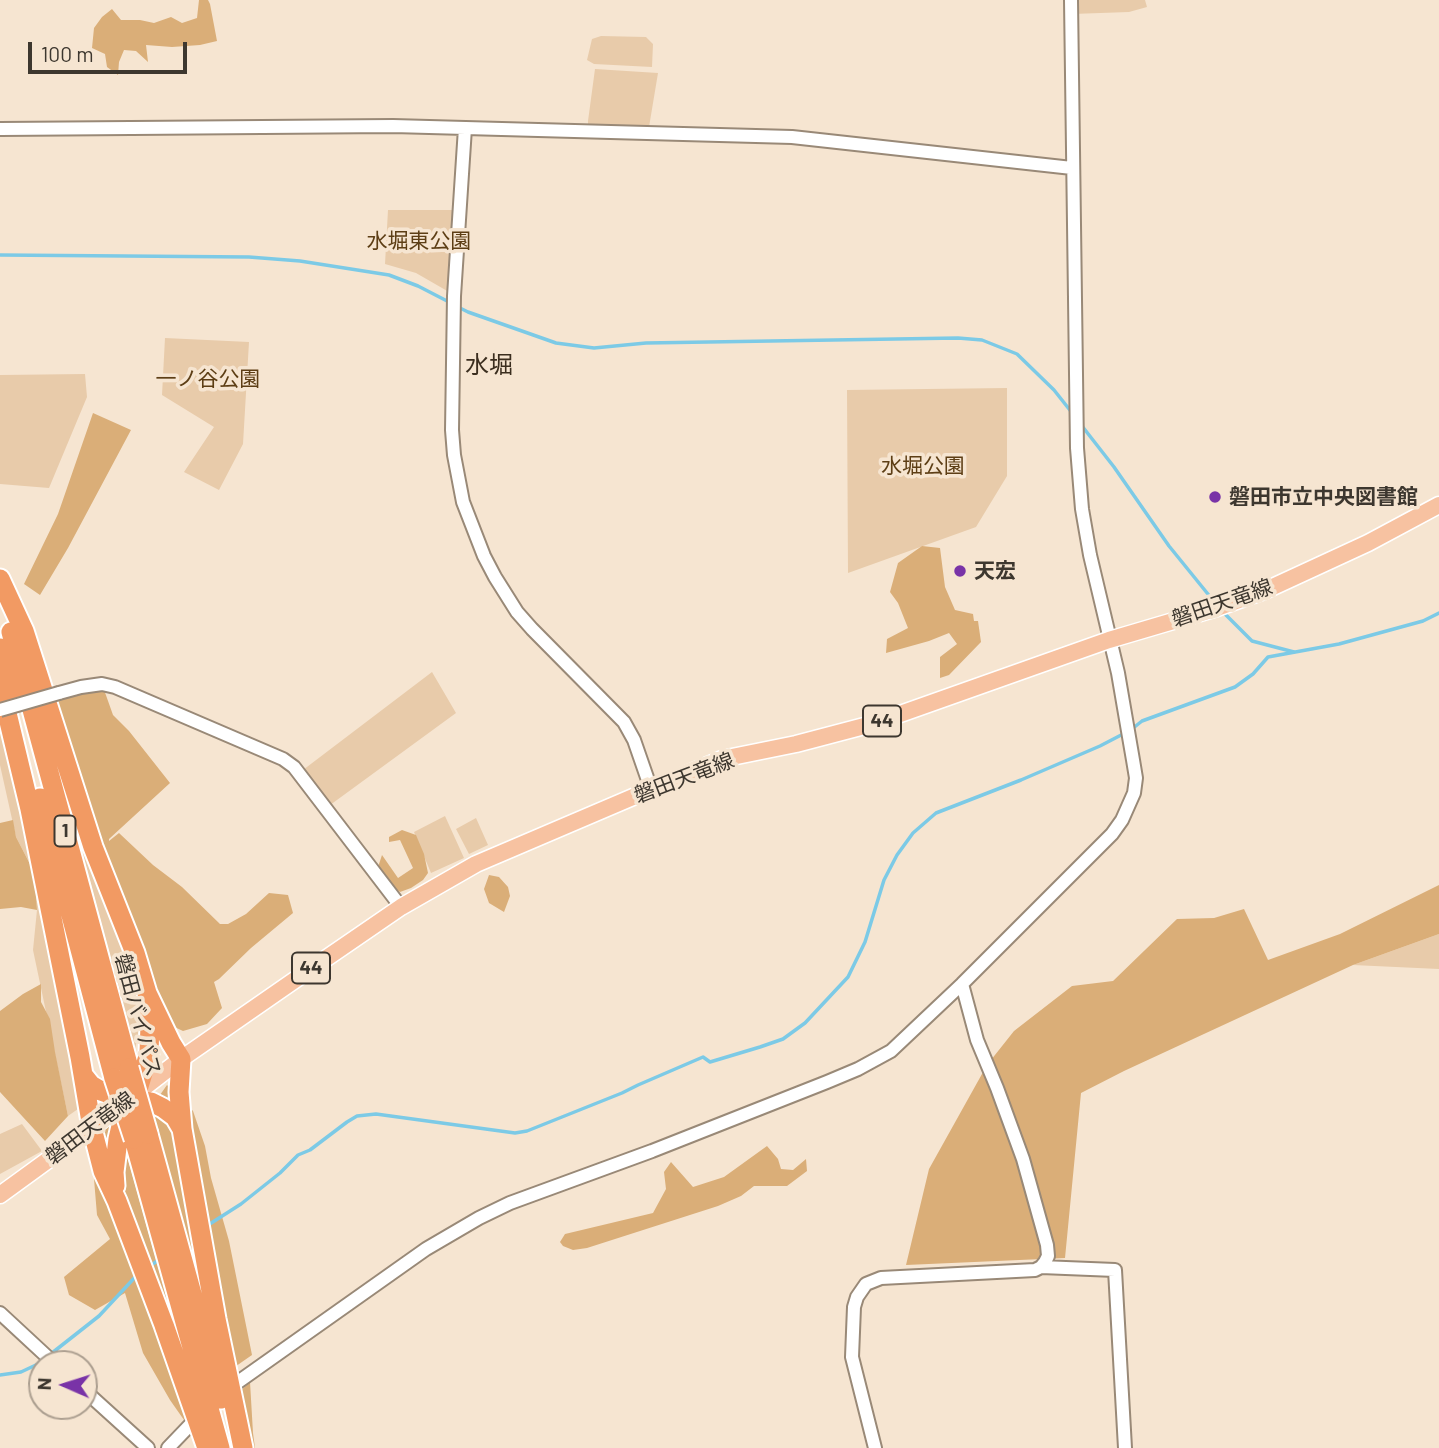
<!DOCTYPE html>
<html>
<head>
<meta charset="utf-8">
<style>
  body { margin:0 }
  #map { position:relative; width:1439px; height:1448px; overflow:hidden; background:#f6e5d1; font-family:Barlow,sans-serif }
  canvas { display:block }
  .north { position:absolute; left:28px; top:1350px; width:70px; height:70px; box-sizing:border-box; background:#f6e5d1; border:2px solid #ac9f90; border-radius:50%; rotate:273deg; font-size:19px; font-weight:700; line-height:28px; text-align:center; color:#3d372f }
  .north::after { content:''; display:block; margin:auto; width:24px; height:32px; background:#7933a7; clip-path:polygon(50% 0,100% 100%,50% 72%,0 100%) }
  .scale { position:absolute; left:28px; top:42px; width:159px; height:32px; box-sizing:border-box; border:4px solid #3d372f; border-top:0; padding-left:9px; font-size:21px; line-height:24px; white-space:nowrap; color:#3d372f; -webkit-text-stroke:5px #f6e5d1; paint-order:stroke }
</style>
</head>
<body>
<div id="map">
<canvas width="1439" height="1448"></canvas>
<div class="north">N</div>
<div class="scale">100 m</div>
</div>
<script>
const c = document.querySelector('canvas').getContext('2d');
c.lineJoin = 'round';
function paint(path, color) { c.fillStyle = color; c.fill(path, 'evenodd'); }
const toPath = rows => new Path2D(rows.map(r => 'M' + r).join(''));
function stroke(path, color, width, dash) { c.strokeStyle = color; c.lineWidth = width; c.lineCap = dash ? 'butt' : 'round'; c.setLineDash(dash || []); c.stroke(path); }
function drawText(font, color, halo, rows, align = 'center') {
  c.font = font + ' Barlow,"Noto Sans JP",sans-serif'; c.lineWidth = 7; c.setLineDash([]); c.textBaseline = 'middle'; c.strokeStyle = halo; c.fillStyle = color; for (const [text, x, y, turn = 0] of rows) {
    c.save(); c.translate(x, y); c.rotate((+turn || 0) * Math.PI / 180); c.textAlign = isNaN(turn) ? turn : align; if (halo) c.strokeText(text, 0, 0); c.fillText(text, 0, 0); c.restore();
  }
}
paint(toPath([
  [1071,0,1145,0,1147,7,1129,12,1072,14],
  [601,36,646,37,653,44,652,67,594,64,587,60,592,39],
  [595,69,658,73,648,133,588,131,588,121],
  [388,210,452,210,449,292,416,273,385,264],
  [165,338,249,342,243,444,219,490,184,472,214,427,162,395],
  [85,374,87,397,49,488,0,484,0,375],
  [1007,388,1007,476,976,527,848,573,847,390],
  [432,672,456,713,326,808,299,773],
  [4,716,85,1104,68,1116,33,950,37,910,35,879,30,864,16,837,0,765,0,718],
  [70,806,75,806,144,1009,135,1049],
  [445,816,464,858,431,873,414,832],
  [476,818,488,845,469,854,456,829],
  [1439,934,1439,969,1353,965],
  [22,1124,42,1151,0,1174,0,1134]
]), '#e8cbaa');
paint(toPath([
  [199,0,208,0,210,4,217,41,200,45,172,47,146,45,148,62,136,51,124,50,119,62,118,75,107,67,105,54,92,48,94,28,102,17,112,9,121,20,140,20,154,23,171,17,182,23,197,18],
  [93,413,131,430,68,548,40,595,24,584,58,514],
  [922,546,940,548,945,587,955,610,973,614,974,621,978,621,981,642,949,675,940,678,940,657,957,644,949,633,929,641,886,653,887,639,908,628,898,603,890,592,898,563],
  [102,684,113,715,129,731,170,783,109,839,109,841,119,833,153,865,182,887,220,924,228,924,246,914,269,893,288,895,293,913,251,948,219,979,214,982,222,1008,207,1024,183,1031,168,1024,49,702,65,698,69,690],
  [13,820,16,837,32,868,35,879,37,910,21,907,0,909,0,823],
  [402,830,416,835,424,854,428,873,423,880,411,888,400,892,389,884,378,867,382,855,398,878,413,868,400,840,389,842,389,837],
  [489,875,499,877,508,887,510,896,504,912,489,903,484,889],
  [1439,885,1439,934,1353,965,1124,1071,1081,1093,1065,1258,906,1265,929,1169,987,1065,1014,1031,1072,986,1113,981,1177,919,1214,918,1244,909,1268,960,1340,934],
  [41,984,41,1002,50,1019,55,1052,68,1116,45,1141,0,1092,0,1011,23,994],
  [167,1085,193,1111,205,1146,211,1178,229,1241,252,1355,216,1380,148,1112],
  [117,1120,183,1356,188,1411,184,1420,170,1400,143,1353,125,1293,95,1310,69,1295,64,1277,110,1239,97,1215,94,1179,98,1133],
  [767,1146,778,1159,781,1169,793,1170,806,1159,807,1171,787,1186,754,1186,741,1196,718,1206,587,1248,573,1250,563,1246,560,1242,565,1234,653,1213,666,1189,664,1172,671,1162,693,1187,724,1177],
  [250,1382,253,1433,255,1448,246,1448,239,1392]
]), '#daae78');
stroke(toPath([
  [0,255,249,257,300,261,389,275,418,286,449,302],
  [456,306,468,312,556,343,594,348,646,343,958,338,982,340,1017,354,1054,390,1073,414],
  [1082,426,1114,467,1169,546,1216,604],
  [1221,610,1252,641,1294,652],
  [1132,729,1142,721,1235,687,1253,674,1268,657,1339,644,1423,621,1439,613],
  [205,1227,241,1204,280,1173,298,1155,310,1150,347,1122,357,1116,376,1114,515,1133,527,1131,622,1093,638,1085,703,1057,710,1062,760,1047,783,1039,805,1023,848,977,865,942,884,880,897,855,913,833,936,813,1021,780,1100,746,1125,733],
  [148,1267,162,1258],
  [0,1375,21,1372,38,1364,99,1316,138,1274]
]), '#7ccae6', 3.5);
const minor = toPath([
  [465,128,454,296,452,430,454,455,463,502,484,556,495,577,517,612,532,629,624,722,634,740,651,789],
  [0,129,393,126,792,137,1072,168],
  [59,693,81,687,102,684,115,687,283,759,294,767,401,907],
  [962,984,977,1040,997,1088,1023,1159,1047,1245,1048,1256,1045,1262,1041,1267],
  [0,1313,55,1364],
  [238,1382,426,1249,479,1218,510,1203,652,1151,827,1082,858,1069,891,1051,962,984,1112,834,1122,820,1134,793,1136,778,1133,760,1118,673,1090,555,1082,509,1077,448,1071,0],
  [84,1390,148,1448],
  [168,1448,191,1424],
  [875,1448,852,1357,854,1307,857,1297,866,1284,881,1278,1035,1270,1041,1267,1115,1270,1125,1448]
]);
const major = toPath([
  [0,1195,92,1128,181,1059,315,966,401,907,476,864,722,759,796,744,872,724,1109,640,1214,609,1264,591,1368,543,1439,505]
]);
const highway = toPath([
  [0,579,24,631,93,847,135,953,147,993,171,1043,181,1059,179,1092,182,1129,216,1319,243,1448],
  [11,632,129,1068],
  [0,648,13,698],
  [0,684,30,809,80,1057,92,1128,103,1171,117,1201,164,1325,207,1448],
  [40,798,114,1078],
  [83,1075,91,1085,101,1091,115,1096,151,1102,163,1108,175,1117,182,1129],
  [137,1093,149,1053,150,1025,148,1005],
  [148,1134,221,1399],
  [134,1139,220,1448],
  [115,1186,114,1172,118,1139,125,1109,129,1103]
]);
stroke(minor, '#998977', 16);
stroke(major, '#fff', 19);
stroke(highway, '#fff', 23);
stroke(minor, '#fff', 12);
stroke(major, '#f7c2a1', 16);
stroke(highway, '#f29a63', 19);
const minorBridge = toPath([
  [0,710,59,693]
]);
const highwayBridge = toPath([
  [129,1068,148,1134],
  [114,1078,134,1139]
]);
stroke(minorBridge, '#998977', 16, []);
stroke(highwayBridge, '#fff', 23, []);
stroke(minorBridge, '#fff', 12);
stroke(highwayBridge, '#f29a63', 19);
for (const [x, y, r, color] of [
  [1215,497,7,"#7933a7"],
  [960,571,7,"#7933a7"]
]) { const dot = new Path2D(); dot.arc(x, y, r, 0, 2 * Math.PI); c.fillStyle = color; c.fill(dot); stroke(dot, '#f6e5d1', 2.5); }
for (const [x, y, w] of [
  [882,721,38],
  [65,831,21],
  [311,968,38]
]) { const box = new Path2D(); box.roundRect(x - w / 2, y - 15.5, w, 31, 5); c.fillStyle = '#f6e5d1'; c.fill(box); stroke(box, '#3d372f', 2); }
drawText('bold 19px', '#3d372f', null, [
  ["44",882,721],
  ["1",65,831],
  ["44",311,968]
]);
drawText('21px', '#5d3e15', '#f6e5d1', [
  ["水堀東公園",419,241],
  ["一ノ谷公園",208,379],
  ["水堀公園",923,466]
]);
drawText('bold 21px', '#3d372f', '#f6e5d1', [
  ["磐田市立中央図書館",1229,497],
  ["天宏",974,571]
], 'left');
drawText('21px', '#3d372f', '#f6e5d1', [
  ["磐田天竜線",1222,603,-19],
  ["磐田天竜線",684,778,-21],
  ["磐田バイパス",138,1015,75],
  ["磐田天竜線",90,1128,-37]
]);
drawText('24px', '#3b2e1f', '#f6e5d1', [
  ["水堀",489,365]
]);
</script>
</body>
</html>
